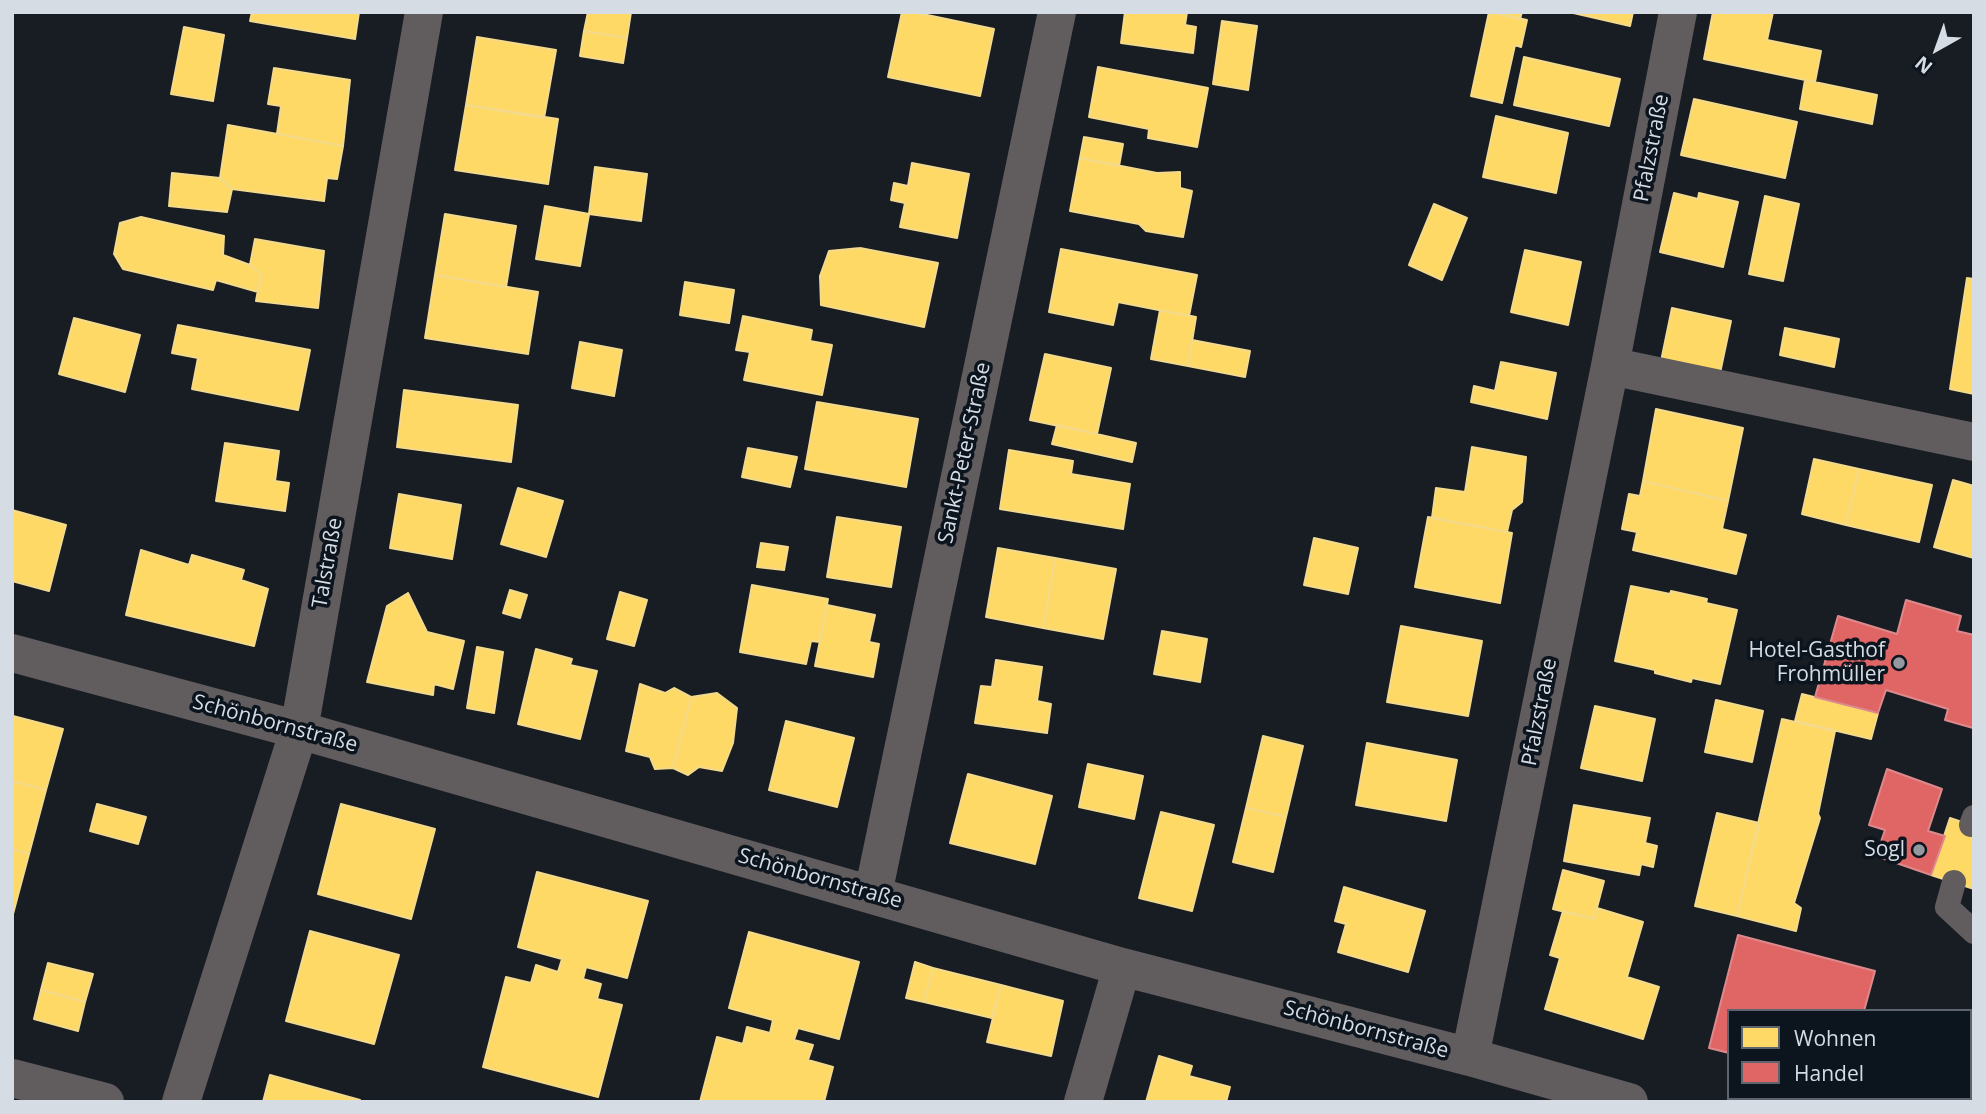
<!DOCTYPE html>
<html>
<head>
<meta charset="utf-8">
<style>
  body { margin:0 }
  #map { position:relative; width:1986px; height:1114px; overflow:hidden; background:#181d23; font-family:"Open Sans",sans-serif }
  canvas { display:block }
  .frame { position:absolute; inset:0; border:14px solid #d6dce4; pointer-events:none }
  .legend { position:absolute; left:1727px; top:1009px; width:245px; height:91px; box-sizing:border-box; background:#0c141e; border:2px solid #5d646d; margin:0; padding:9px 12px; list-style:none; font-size:21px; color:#d6dce4 }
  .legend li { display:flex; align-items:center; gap:14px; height:35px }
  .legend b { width:35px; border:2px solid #5d646d }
  .north { position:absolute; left:1902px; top:14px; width:70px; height:70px; -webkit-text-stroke:5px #0c141e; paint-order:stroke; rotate:220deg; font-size:19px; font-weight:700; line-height:28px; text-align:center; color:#d6dce4 }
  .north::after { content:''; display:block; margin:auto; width:24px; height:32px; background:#d6dce4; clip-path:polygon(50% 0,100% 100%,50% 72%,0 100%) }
</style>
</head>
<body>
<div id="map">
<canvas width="1986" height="1114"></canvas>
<div class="frame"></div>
<ul class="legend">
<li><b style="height:19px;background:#ffd966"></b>Wohnen</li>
<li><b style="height:19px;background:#e06666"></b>Handel</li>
</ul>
<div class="north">N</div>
</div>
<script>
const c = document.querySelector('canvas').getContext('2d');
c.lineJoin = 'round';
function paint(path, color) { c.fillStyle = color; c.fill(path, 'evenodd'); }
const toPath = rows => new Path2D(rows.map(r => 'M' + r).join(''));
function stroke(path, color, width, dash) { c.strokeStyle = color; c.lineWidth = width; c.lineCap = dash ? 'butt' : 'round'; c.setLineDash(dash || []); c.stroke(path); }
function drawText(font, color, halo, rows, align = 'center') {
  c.font = font + ' "Open Sans",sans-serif'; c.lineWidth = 7; c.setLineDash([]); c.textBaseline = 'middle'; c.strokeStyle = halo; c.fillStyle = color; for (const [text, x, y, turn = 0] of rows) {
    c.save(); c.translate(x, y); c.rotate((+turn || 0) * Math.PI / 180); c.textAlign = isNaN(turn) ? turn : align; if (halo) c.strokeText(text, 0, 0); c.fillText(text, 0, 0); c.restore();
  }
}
const homes = toPath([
  [252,12,359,12,355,39,250,21,252,12],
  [588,12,631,12,627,38,584,31,588,12],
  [902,12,913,12,994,29,980,96,888,77,902,12],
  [1125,12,1187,12,1185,25,1196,27,1193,53,1121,43,1125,12],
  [1489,12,1527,20,1521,47,1515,45,1502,103,1471,96,1489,12],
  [1490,12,1522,12,1520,19,1490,12],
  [1569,12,1633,12,1630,26,1569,12],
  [1713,12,1773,12,1767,40,1821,51,1815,82,1704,59,1713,12],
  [1222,21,1257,26,1248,90,1213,84,1222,21],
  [184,27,224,35,213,101,171,94,184,27],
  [584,31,627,38,623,63,580,56,584,31],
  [477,37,556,50,544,118,466,105,477,37],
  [1524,57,1620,79,1609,126,1514,105,1524,57],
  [1098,67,1208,88,1197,147,1148,138,1149,129,1089,117,1098,67],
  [274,68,350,80,343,146,277,134,281,106,268,104,274,68],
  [1805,80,1877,95,1872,124,1800,109,1805,80],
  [1694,99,1797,122,1785,178,1681,155,1694,99],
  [466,105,558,119,548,184,455,170,466,105],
  [1496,116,1568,133,1556,193,1483,177,1496,116],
  [228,125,343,146,337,179,327,178,324,201,232,189,220,178,228,125],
  [1084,137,1123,144,1119,166,1080,158,1084,137],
  [1080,158,1157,173,1180,172,1180,188,1192,191,1183,237,1146,231,1139,224,1070,211,1080,158],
  [912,163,969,174,957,238,900,227,905,203,891,200,894,183,908,186,912,163],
  [595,167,647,174,641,221,589,214,595,167],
  [172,173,220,178,232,189,227,212,169,206,172,173],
  [1674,193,1698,199,1699,193,1738,202,1723,267,1660,252,1674,193],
  [1765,196,1799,204,1783,281,1749,274,1765,196],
  [1434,204,1467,218,1442,280,1409,265,1434,204],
  [545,206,589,214,580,266,536,259,545,206],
  [445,214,516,226,506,287,435,275,445,214],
  [141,217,224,236,223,255,250,265,261,274,258,292,216,280,213,290,123,269,114,254,120,223,141,217],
  [255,239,324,251,318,308,256,301,261,274,250,265,255,239],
  [860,248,938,263,924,327,821,305,820,276,829,251,860,248],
  [1061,249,1197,275,1189,316,1118,302,1113,325,1049,312,1061,249],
  [1525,250,1581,262,1568,325,1511,312,1525,250],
  [435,275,538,292,528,354,425,338,435,275],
  [1967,278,1974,279,1974,394,1950,389,1967,278],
  [685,282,734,290,729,323,680,315,685,282],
  [1672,308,1731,321,1719,378,1660,366,1672,308],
  [1160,310,1196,317,1188,366,1151,359,1160,310],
  [743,316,812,330,810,341,832,345,822,395,744,380,750,352,736,350,743,316],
  [74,318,140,335,125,392,59,374,74,318],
  [178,325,310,350,298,410,192,389,198,358,172,353,178,325],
  [1785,328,1839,339,1834,367,1780,355,1785,328],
  [1192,340,1250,351,1245,377,1188,366,1192,340],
  [580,342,622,350,614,396,572,388,580,342],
  [1045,354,1111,368,1097,434,1030,420,1045,354],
  [1501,362,1556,373,1547,419,1471,402,1474,386,1495,391,1501,362],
  [404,390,518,405,511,462,397,447,404,390],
  [817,402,918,419,906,487,805,469,817,402],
  [1656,409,1743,428,1728,501,1643,481,1656,409],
  [1057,425,1136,443,1132,462,1052,444,1057,425],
  [225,443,279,451,275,481,289,483,285,511,216,501,225,443],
  [1472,447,1526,457,1522,502,1512,510,1507,532,1432,518,1436,488,1465,492,1472,447],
  [748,448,797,457,790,487,742,477,748,448],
  [1009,450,1073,461,1071,474,1130,484,1123,529,1000,509,1009,450],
  [1814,459,1859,469,1846,525,1802,514,1814,459],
  [1859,469,1932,485,1919,542,1846,525,1859,469],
  [1953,480,1974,486,1974,558,1934,547,1953,480],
  [1643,481,1728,501,1722,529,1746,535,1736,574,1633,550,1637,532,1622,529,1629,494,1640,496,1643,481],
  [518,488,563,501,546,557,501,544,518,488],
  [399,494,461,505,452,559,390,548,399,494],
  [12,510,66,525,49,591,12,581,12,510],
  [837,517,901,527,891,587,827,577,837,517],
  [1428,517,1512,533,1500,603,1415,587,1428,517],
  [1314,538,1358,548,1348,594,1304,585,1314,538],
  [761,543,788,547,784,570,757,567,761,543],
  [998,548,1055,558,1043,628,986,617,998,548],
  [141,550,189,565,192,555,244,570,241,580,268,589,254,646,126,615,141,550],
  [1055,558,1116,569,1103,639,1043,628,1055,558],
  [752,585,828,599,820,642,811,641,806,664,740,652,752,585],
  [1631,586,1670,594,1671,591,1707,599,1706,603,1737,610,1720,684,1692,678,1691,682,1655,673,1655,670,1615,661,1631,586],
  [510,590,527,595,520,618,503,613,510,590],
  [620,592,647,600,634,646,607,639,620,592],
  [408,593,427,632,464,641,453,689,434,684,433,695,367,682,387,606,408,593],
  [827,605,875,615,869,642,879,644,873,677,815,666,827,605],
  [1401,626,1482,641,1468,716,1387,702,1401,626],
  [1162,631,1207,639,1200,682,1154,674,1162,631],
  [477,647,503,652,494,713,467,708,477,647],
  [536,649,572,659,570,665,597,671,580,739,518,724,536,649],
  [996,660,1042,667,1037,701,1051,704,1047,733,975,723,981,686,992,687,996,660],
  [640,684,665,693,674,688,691,697,673,768,655,769,650,757,626,751,640,684],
  [717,693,737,708,733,743,722,771,699,767,688,775,673,768,691,697,717,693],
  [1802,694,1878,713,1871,739,1795,721,1802,694],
  [1716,700,1763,711,1752,762,1705,752,1716,700],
  [1595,706,1655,719,1642,781,1581,768,1595,706],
  [13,716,63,729,46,790,12,781,13,716],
  [1782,719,1835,731,1818,814,1820,818,1794,903,1801,908,1796,931,1737,916,1782,719],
  [786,721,854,738,837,807,769,790,786,721],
  [1263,736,1303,746,1286,817,1246,808,1263,736],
  [1367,743,1457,760,1446,821,1356,805,1367,743],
  [1088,764,1143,776,1134,819,1079,807,1088,764],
  [968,774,1052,796,1035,864,950,843,968,774],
  [12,781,46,790,29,854,12,849,12,781],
  [97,804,146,817,138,844,90,831,97,804],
  [341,804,435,829,411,919,318,894,341,804],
  [1574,805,1650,818,1645,843,1657,846,1653,867,1641,864,1639,875,1564,861,1574,805],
  [1246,808,1286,817,1273,872,1233,862,1246,808],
  [1161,812,1214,825,1192,911,1139,898,1161,812],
  [1717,813,1759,823,1737,916,1695,906,1717,813],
  [1950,818,1974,826,1974,889,1931,875,1950,818],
  [12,849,29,854,13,914,12,914,12,849],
  [1563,870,1604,881,1594,919,1553,909,1563,870],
  [537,872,648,901,627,978,586,967,583,979,601,984,597,999,622,1005,598,1097,483,1067,506,977,531,983,536,965,558,972,562,959,518,947,537,872],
  [1344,887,1425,911,1408,972,1338,952,1346,924,1335,921,1344,887],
  [1597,908,1643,922,1627,977,1659,987,1643,1039,1545,1009,1560,958,1550,955,1563,911,1594,919,1597,908],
  [310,931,399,955,374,1044,286,1021,310,931],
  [749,932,859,962,839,1039,798,1028,794,1040,813,1045,808,1060,833,1067,824,1102,700,1102,717,1037,743,1044,747,1027,770,1033,773,1020,729,1008,749,932],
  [915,962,933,968,924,1002,906,998,915,962],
  [48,963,93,974,85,1002,41,990,48,963],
  [933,968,1001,985,992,1018,924,1002,933,968],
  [1001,985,1063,1001,1051,1056,987,1042,1001,985],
  [41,990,85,1002,78,1031,34,1019,41,990],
  [1159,1056,1192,1066,1189,1076,1230,1087,1226,1102,1146,1102,1159,1056],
  [270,1075,360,1100,360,1102,263,1102,270,1075]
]);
paint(homes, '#ffd966');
stroke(homes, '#f3da8c', 2);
const shops = toPath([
  [1906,600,1961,616,1957,631,1974,635,1973,728,1945,720,1948,709,1886,690,1878,713,1815,697,1838,616,1897,634,1906,600],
  [1887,769,1942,789,1928,831,1945,836,1931,875,1876,856,1885,830,1869,825,1887,769],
  [1738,935,1875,971,1864,1011,1729,1011,1729,1053,1709,1048,1738,935]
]);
paint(shops, '#e06666');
stroke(shops, '#dd898c', 2);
stroke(toPath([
  [1971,825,1974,817],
  [1954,882,1947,907,1974,932]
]), '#615c5e', 24);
stroke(toPath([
  [1610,366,1974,442],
  [12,653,299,730,1122,967,1470,1057,1629,1102],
  [873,894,1057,12],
  [1470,1057,1610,366,1678,12],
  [1970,1069,1974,1057],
  [12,1078,105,1102],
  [181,1102,299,730,424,12],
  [1083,1102,1122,967],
  [1961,1102,1962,1098]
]), '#615c5e', 38);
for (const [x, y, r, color] of [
  [1899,663,7,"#9499a0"],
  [1919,850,7,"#9499a0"]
]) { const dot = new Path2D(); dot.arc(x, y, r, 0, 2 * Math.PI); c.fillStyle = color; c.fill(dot); stroke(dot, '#0c141e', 2.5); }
drawText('21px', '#d6dce4', '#0c141e', [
  ["Pfalzstraße",1652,148,-79],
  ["Sankt-Peter-Straße",965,453,-78],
  ["Talstraße",328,563,-80],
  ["Pfalzstraße",1540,712,-79],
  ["Schönbornstraße",275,724,15],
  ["Schönbornstraße",820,879,16],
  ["Schönbornstraße",1366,1030,15]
]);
drawText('21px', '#d6dce4', '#0c141e', [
  ["Hotel-Gasthof",1885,651],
  ["Frohmüller",1885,675],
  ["Sogl",1905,850]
], 'right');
</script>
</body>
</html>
